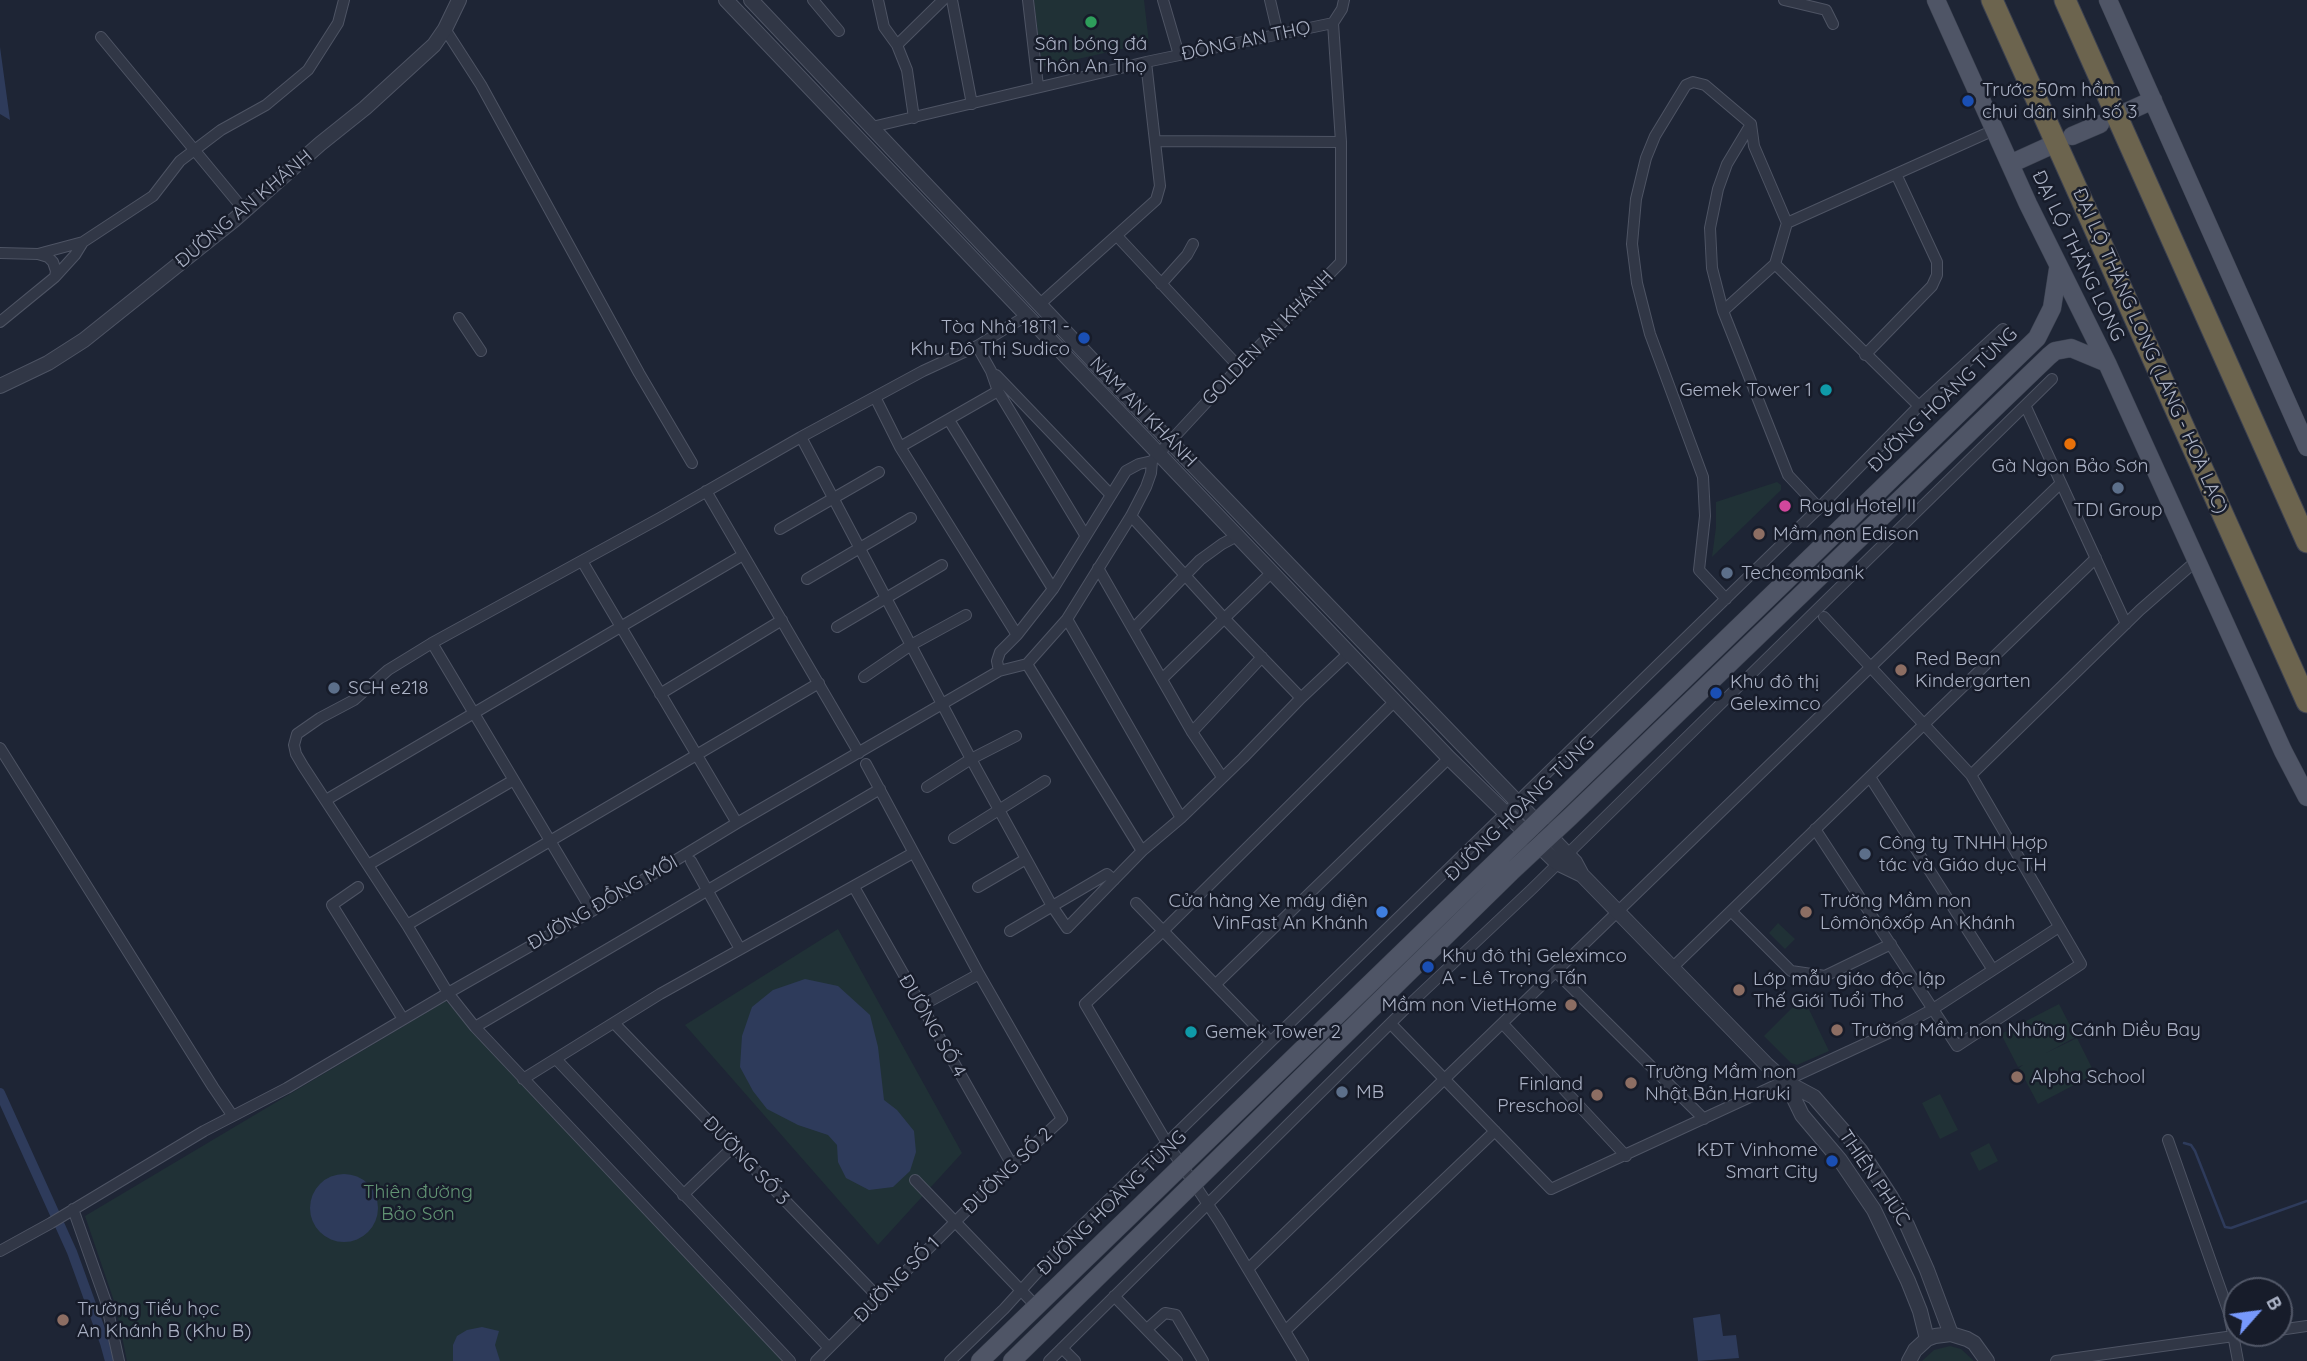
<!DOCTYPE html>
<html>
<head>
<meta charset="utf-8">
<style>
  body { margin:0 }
  #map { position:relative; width:2307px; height:1361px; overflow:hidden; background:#1e2535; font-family:Quicksand,sans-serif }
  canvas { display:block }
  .north { position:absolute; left:2223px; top:1277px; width:70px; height:70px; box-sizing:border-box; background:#171c2a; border:2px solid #525868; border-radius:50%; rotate:62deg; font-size:19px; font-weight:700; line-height:28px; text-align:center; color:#aab1c4 }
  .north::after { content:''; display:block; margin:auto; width:24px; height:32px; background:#7799fc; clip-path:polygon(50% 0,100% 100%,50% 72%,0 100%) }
</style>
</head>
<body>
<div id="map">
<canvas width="2307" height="1361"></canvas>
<div class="north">B</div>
</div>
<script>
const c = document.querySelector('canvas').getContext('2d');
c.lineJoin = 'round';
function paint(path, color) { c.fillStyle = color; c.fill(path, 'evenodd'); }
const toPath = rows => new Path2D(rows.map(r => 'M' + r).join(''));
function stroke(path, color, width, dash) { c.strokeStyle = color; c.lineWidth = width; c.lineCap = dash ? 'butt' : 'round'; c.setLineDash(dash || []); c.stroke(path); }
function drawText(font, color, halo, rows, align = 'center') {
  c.font = font + ' Quicksand,sans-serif'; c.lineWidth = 5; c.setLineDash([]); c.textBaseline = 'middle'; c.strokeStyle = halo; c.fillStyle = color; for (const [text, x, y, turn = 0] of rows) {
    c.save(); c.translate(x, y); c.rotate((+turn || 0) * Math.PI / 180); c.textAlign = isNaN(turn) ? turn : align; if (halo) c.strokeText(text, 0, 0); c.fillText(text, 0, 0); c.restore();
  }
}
paint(toPath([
  [1034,0,1144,0,1149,43,1042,67],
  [1777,482,1781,485,1781,490,1712,557,1716,527,1716,502],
  [1778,923,1795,939,1785,949,1769,933],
  [838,929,962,1153,878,1245,685,1025],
  [1803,997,1829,1051,1797,1065,1791,1063,1764,1036],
  [446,1001,785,1361,127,1361,116,1307,85,1216],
  [2059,1004,2076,1037,2046,1053,2077,1038,2095,1074,2038,1104,2019,1068,2023,1065,2018,1067,2001,1034],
  [1940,1094,1958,1130,1940,1139,1922,1103],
  [1989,1143,1998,1161,1979,1171,1970,1153],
  [1950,1346,1961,1349,1974,1361,1922,1361,1934,1350]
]), '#203136');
paint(toPath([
  [0,47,10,120,0,114],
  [805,979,838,986,870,1015,878,1047,884,1100,897,1110,914,1131,916,1152,910,1171,893,1187,869,1190,846,1178,838,1162,837,1145,828,1135,798,1125,767,1109,753,1091,740,1067,742,1036,752,1007,773,990],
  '310 1208a34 34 0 1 1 68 0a34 34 0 1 1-68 0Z',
  [1720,1314,1723,1336,1736,1335,1739,1358,1698,1361,1693,1318],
  [482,1327,499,1331,495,1345,500,1361,453,1361,453,1345,457,1336,467,1330]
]), '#2e3b5b');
stroke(toPath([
  [2184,1143,2191,1145,2195,1151,2225,1227,2231,1228,2307,1201]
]), '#2e3b5b', 2.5);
stroke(toPath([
  [0,1093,72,1252,105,1343,110,1361]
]), '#2e3b5b', 10);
const minor = toPath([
  [813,0,839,31],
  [878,0,884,27,897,45,907,70,914,118],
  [952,0,972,104],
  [1028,0,1038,86],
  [1163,0,1179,55],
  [1270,0,1278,34],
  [1784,0,1826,10,1833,24],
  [445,29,481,85,639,373,692,463],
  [101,37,244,210],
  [897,45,943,0],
  [1751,124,1727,164,1718,189,1710,228,1712,268,1723,311,1788,475,1819,508],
  [872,127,1146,62,1333,23],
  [1156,141,1341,142],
  [1117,236,1239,367],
  [0,253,38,254,83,242,153,196,180,161,221,130,266,105,308,70,338,23,344,0],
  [38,254,48,257,53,262,56,271,55,277],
  [1775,264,1919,406],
  [1161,284,1187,255,1193,244],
  [1040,304,1156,200,1160,186,1146,62],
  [1723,311,1775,264,1787,223,1994,130],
  [459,318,481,351],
  [0,322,55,277,75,255,83,242],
  [977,346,991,371,998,391,1085,535],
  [1865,355,1932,286,1937,275,1937,262,1896,174],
  [996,375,1111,495],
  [875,397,900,447,1017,635,1000,652,997,661,999,671],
  [2026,407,2126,624],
  [949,420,1053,589],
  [801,437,971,759,1052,906,1067,928,1142,851,1181,818,1243,758,1301,698,1349,653],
  [900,447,998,391],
  [706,491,859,753],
  [1131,516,1223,617,1301,698],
  [780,529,879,472],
  [582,561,737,823],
  [1098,568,1192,732,1222,777],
  [807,579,911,518],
  [1726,599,1699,570,1705,516,1703,477,1650,334,1637,283,1632,244,1636,199,1646,158,1655,136,1686,85,1693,82,1705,85,1751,124,1754,146,1787,223],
  [1067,619,1181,818],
  [837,627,942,565],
  [1133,629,1200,560,1222,544,1237,536],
  [1017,635,1053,589,1126,471,1139,464,1152,461],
  [432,643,592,911],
  [1027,664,1142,851],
  [864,677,911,645,966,615],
  [1162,679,1271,573],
  [660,694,782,620],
  [1192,732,1262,657],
  [0,748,213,1087,232,1115],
  [1971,775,2140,610,2196,561],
  [1870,777,1993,970],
  [927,787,971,759,1016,736],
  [326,800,743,555],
  [1815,829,1957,1046,2081,964,1971,775,1824,617],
  [954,838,1045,781],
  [691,861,740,949],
  [368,865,512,781],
  [358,887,332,905,403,1019],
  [854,887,1012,1165],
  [978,887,1026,859],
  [1136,903,1270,1041],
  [1731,911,1791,971,1825,976,1891,944],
  [407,925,819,683],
  [1010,931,1107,874,1114,880],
  [1672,968,2096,558],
  [1556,972,1704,1119],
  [1216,984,1449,758],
  [921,1006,979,974],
  [614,1023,879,1298],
  [1391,1024,1551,1189,1895,1030,1933,1009,2059,927],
  [1503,1024,1626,1156],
  [475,1027,880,789],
  [556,1059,829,1348],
  [523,1079,660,994,913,853],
  [2168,1140,2229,1313,2238,1361],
  [915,1180,1036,1306],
  [683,1195,733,1147],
  [73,1209,106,1302,119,1361],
  [0,1251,51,1223,204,1131,287,1088,448,993,592,911,737,823,999,671,1027,664,1067,619,1131,516,1146,487,1151,473,1152,461,1239,367,1341,262,1341,142,1333,23,1342,9,1344,0],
  [1248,1269,2061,483],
  [1114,1296,1177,1361],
  [1147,1329,1165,1313,1176,1315,1203,1361],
  [2279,1330,2307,1326],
  [1285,1331,1495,1131],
  [1062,1348,1075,1361],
  [790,1361,475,1027,448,993,407,925,303,766,296,754,294,745,297,734,320,718,354,700,388,670,432,643,660,518,801,437,923,371,977,346,1026,316],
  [816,1361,1012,1165,1062,1119,979,974,866,764],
  [950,1361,1004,1309,1065,1242,1819,508,1919,406,2003,329],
  [1049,1361,1412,1002,1532,889,2052,379],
  [1303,1361,1219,1221,1167,1143,1085,1004,1164,930,1395,701],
  [2056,1361,2255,1333]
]);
const tertiary = toPath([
  [726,0,1449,758,1557,863,1582,875],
  [751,0,1111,380,1575,862,1582,875,1767,1065,1786,1082,1814,1097,1860,1150,1891,1197,1907,1225,1927,1270,1951,1334],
  [0,386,48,363,84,340,234,220,320,144,365,108,434,45,445,29,459,0],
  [1786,1082,1802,1115,1840,1160,1874,1210,1908,1281,1920,1311,1927,1339],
  [1909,1361,1915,1350,1927,1339,1935,1336,1951,1334,1967,1339,1974,1343,1987,1361]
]);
const primary = toPath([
  [1936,0,2028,204,2107,363,2283,751,2307,797],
  [2108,0,2307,447],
  [2122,114,2153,100],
  [2072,136,2100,124],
  [2010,164,2054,144],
  [980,1361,2037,338,2052,308,2058,269],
  [1012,1361,1511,872,1570,817,2049,356,2055,351,2071,348,2107,363]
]);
const motorway = toPath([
  [1992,0,2307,702],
  [2065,0,2307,542]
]);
stroke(minor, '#4e5464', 12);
stroke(tertiary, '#4e5464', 16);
stroke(primary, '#3a404f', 19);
stroke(motorway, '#3c4150', 23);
stroke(minor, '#313746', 10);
stroke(tertiary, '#313746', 14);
stroke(primary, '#4f5566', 18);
stroke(motorway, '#6c644e', 21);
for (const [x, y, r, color] of [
  [1091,22,7,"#2e9e5b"],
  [1968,101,7,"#1a4fb4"],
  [1084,338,7,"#1a4fb4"],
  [1826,390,7,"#0f9aa8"],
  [2070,444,7,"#e8710a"],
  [2118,488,7,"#5c6f8a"],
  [1785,506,7,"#d1479c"],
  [1759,534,7,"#8d6e63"],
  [1727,573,7,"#5c6f8a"],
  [1901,670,7,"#8d6e63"],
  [334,688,7,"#5c6f8a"],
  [1716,693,7,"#1a4fb4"],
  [1865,854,7,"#5c6f8a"],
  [1382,912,7,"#3f7fe0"],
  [1806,912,7,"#8d6e63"],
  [1428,967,7,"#1a4fb4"],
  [1739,990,7,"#8d6e63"],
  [1571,1005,7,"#8d6e63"],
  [1837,1030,7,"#8d6e63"],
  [1191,1032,7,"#0f9aa8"],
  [2017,1077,7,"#8d6e63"],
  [1631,1083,7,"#8d6e63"],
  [1342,1092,7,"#5c6f8a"],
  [1597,1095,7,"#8d6e63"],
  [1832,1161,7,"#1a4fb4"],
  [63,1320,7,"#8d6e63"]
]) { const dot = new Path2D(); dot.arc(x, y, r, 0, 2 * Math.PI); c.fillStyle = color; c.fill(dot); stroke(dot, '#171c2a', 2.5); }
drawText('19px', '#aab1c4', '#171c2a', [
  ["ĐÔNG AN THỌ",1246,41,-12],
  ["ĐƯỜNG AN KHÁNH",244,209,-40],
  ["ĐẠI LỘ THĂNG LONG",2078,256,64],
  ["GOLDEN AN KHÁNH",1268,338,-46],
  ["ĐẠI LỘ THĂNG LONG (LÁNG - HOÀ LẠC)",2150,351,66],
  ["ĐƯỜNG HOÀNG TÙNG",1943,400,-44],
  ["NAM AN KHÁNH",1143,412,46],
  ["ĐƯỜNG HOÀNG TÙNG",1520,809,-44],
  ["ĐƯỜNG ĐỒNG MỚI",603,903,-30],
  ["ĐƯỜNG SỐ 4",932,1026,60],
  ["ĐƯỜNG SỐ 3",746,1161,46],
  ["ĐƯỜNG SỐ 2",1008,1171,-44],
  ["THIÊN PHÚC",1874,1178,56],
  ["ĐƯỜNG HOÀNG TÙNG",1112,1203,-44],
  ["ĐƯỜNG SỐ 1",897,1280,-45]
]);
drawText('19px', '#aab1c4', '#171c2a', [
  ["Sân bóng đá",1091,44,"center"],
  ["Thôn An Thọ",1091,66,"center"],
  ["Trước 50m hầm",1982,90],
  ["chui dân sinh số 3",1982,112],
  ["Tòa Nhà 18T1 -",1070,327,"right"],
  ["Khu Đô Thị Sudico",1070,349,"right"],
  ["Gemek Tower 1",1812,390,"right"],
  ["Gà Ngon Bảo Sơn",2070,466,"center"],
  ["Royal Hotel II",1799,506],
  ["TDI Group",2118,510,"center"],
  ["Mầm non Edison",1773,534],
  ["Techcombank",1741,573],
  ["Red Bean",1915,659],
  ["Kindergarten",1915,681],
  ["Khu đô thị",1730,682],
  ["Geleximco",1730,704],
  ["SCH e218",348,688],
  ["Công ty TNHH Hợp",1879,843],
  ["tác và Giáo dục TH",1879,865],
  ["Cửa hàng Xe máy điện",1368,901,"right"],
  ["VinFast An Khánh",1368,923,"right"],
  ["Trường Mầm non",1820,901],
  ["Lômônôxốp An Khánh",1820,923],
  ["Khu đô thị Geleximco",1442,956],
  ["A - Lê Trọng Tấn",1442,978],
  ["Lớp mẫu giáo độc lập",1753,979],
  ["Thế Giới Tuổi Thơ",1753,1001],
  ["Mầm non VietHome",1557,1005,"right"],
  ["Trường Mầm non Những Cánh Diều Bay",1851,1030],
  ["Gemek Tower 2",1205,1032],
  ["Trường Mầm non",1645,1072],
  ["Nhật Bản Haruki",1645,1094],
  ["Alpha School",2031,1077],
  ["Finland",1583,1084,"right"],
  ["Preschool",1583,1106,"right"],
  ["MB",1356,1092],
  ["KĐT Vinhome",1818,1150,"right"],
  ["Smart City",1818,1172,"right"],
  ["Trường Tiểu học",77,1309],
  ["An Khánh B (Khu B)",77,1331]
], 'left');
drawText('19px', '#629474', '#171c2a', [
  ["Thiên đường",418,1192],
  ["Bảo Sơn",418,1214]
]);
</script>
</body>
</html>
